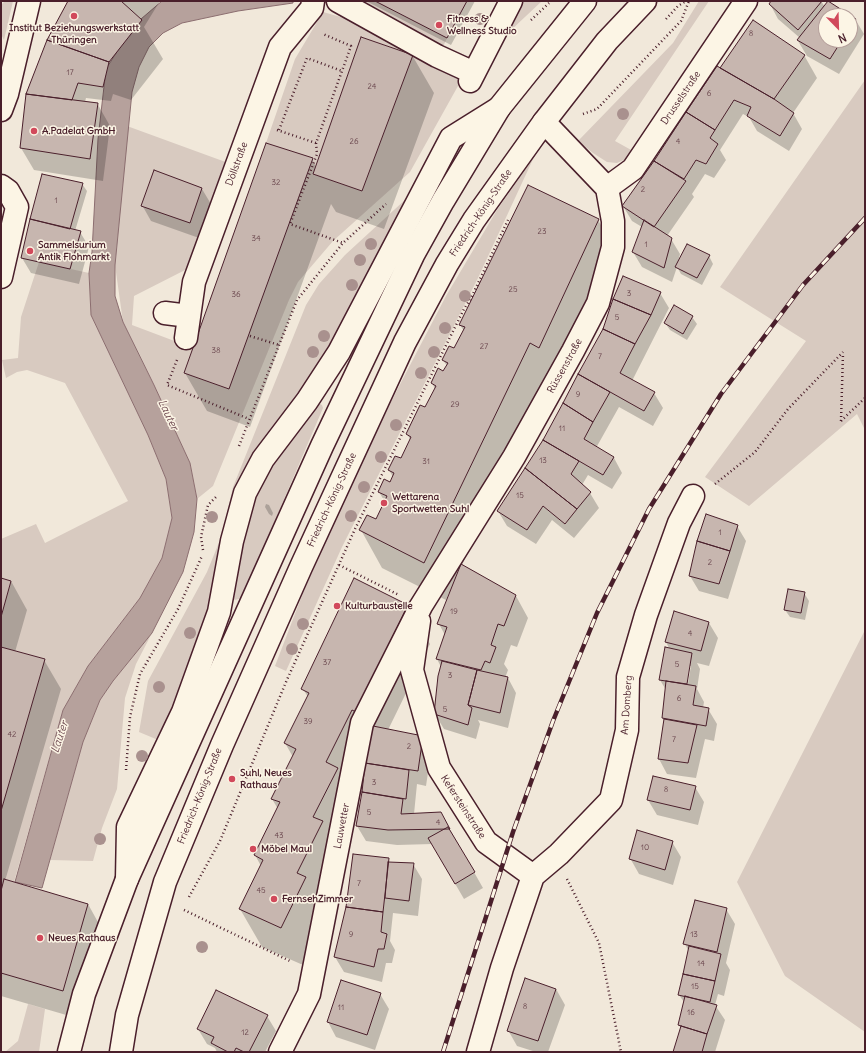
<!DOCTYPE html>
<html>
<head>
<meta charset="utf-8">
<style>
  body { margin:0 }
  #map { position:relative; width:866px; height:1053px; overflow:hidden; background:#f1e8da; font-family:Delius,sans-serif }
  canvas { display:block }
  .frame { position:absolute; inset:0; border:2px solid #4a1f2b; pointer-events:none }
  .north { position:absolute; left:818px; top:8px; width:40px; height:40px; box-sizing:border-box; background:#fcf5e5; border:1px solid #b59f9b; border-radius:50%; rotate:157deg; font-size:11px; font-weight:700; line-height:16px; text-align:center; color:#4a1f2b }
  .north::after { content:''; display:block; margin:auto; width:14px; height:18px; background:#d1495b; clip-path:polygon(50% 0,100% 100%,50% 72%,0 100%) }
</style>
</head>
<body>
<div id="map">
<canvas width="866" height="1053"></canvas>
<div class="frame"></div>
<div class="north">N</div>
</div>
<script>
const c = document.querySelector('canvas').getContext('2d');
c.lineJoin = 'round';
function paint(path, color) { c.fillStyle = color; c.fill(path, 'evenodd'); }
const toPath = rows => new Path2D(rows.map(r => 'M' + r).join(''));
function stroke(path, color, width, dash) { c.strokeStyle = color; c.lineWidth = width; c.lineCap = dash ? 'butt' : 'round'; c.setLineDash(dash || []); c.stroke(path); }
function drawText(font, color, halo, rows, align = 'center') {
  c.font = font + ' Delius,sans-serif'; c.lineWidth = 3; c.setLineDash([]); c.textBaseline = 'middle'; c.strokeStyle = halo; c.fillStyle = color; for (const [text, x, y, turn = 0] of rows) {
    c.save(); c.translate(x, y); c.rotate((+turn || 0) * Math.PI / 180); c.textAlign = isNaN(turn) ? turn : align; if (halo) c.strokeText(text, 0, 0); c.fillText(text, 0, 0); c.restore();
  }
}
paint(toPath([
  [5,1,13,1,4,40,1,34,1,5],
  [358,1,375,1,447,38,443,47],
  [522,1,542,1,509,32,507,29],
  [699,1,709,1,615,141,633,151,628,158,617,163,607,162,593,153,578,141,673,43],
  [323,12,355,21,463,77,410,172,333,241,298,282,289,300,213,486,197,499,190,463,154,385,123,322,115,265,127,126,231,164,189,268,134,296,132,325,193,348,184,373,228,389,312,158,266,143,295,59],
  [361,37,413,55,362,191,313,174],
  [865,80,865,430,857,414,749,506,705,477,806,341,720,287],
  [534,157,478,278,342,547,286,671,275,666,303,593,352,482,394,396,446,296,497,210],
  [407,198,329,350,274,431,213,609,163,742,139,732,148,681,207,572,222,535,233,487,306,305,319,284,345,255],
  [39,262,89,273,91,315,148,435,166,479,172,518,162,558,140,598,88,666,63,710,14,882,4,879,1,891,1,811,45,659,1,647,1,617,11,581,1,578,1,539,36,524,45,543,128,501,65,383,27,370,17,372,6,378,2,360,18,358,21,317],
  [317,402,322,405,323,408,242,598,235,600,232,599,247,515,261,478],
  [865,630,865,1032,785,976,737,882],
  [152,633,136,664,125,698,117,789,102,828,93,861,50,860,83,742,100,700,113,681],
  [28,1004,45,1009,39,1052,5,1052,18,1041]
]), '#d8cac0');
const water = toPath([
  [162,1,293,1,293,3,238,11,182,23,163,33,149,47,139,67,132,92,115,265,115,296,123,322,154,385,190,463,197,499,194,532,183,572,152,633,113,681,100,700,83,742,42,888,15,882,63,710,88,666,140,598,162,558,172,518,166,479,148,435,91,315,89,273,92,252,98,139,106,69,134,25,162,1]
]);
paint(water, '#b6a19c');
stroke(water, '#8b6d6f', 1);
paint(toPath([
  [70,1,160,1,144,27,163,59,131,100,113,94,111,101,86,98,85,102,97,103,110,126,103,181,34,170,21,148],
  [366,1,475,1,451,45],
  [772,1,821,1,825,7,850,16,826,16,826,40,850,40,850,16,855,19,864,34,839,74,807,56,798,41,800,38,778,19,770,4],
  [412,55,434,93,384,229,336,212,331,204,250,427,207,411,185,373,312,159,316,167],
  [804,55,817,78,793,113,802,129,789,151,757,131,749,117,743,114,720,150,726,160,714,178,705,174,692,194,694,197,667,236,671,239,680,254,678,262,709,256,713,264,702,285,681,274,677,267,672,282,642,267,633,252,642,227,632,221,623,206,717,68,723,71],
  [155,171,202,189,211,204,199,238,151,221,142,205],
  [82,184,87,191,75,231,80,232,89,247,79,284,31,273,22,258],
  [598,220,620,258,551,380,462,565,516,596,528,618,517,647,511,645,504,664,508,670,505,678,508,678,516,693,508,728,478,720,480,724,476,739,444,729,435,714,441,667,437,659,445,635,439,624,450,594,449,593,446,600,382,568,361,530,376,520,385,502,379,492,390,483,393,477,389,470,401,460,411,441,407,434,426,408,435,389,432,383,444,372,447,366,443,360,455,350,464,331,460,325],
  [660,293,669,308,632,381,654,393,663,408,653,426,619,407,596,448,614,458,622,473,612,489,588,475,582,485,590,493,599,508,574,538,552,520,536,544,507,526,498,511,544,440,604,329],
  [692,317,697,324,687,340,670,330,665,323],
  [266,504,269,505,273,513,272,516,269,514,265,507],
  [737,526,746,541,728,599,699,591,690,576],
  [1,579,11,581,27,610,15,652,44,660,61,689,5,881,88,904,104,933,80,1019,1,996],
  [804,593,809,601,805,620,790,617,785,610],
  [408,606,430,644,388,730,422,736,431,752,426,786,417,784,414,814,449,828,483,888,464,899,432,844,397,845,366,841,357,826,367,761,352,792,360,806,338,849,327,916,303,965,262,947,240,909,261,866,255,855,278,809,272,799,293,757,285,743,308,697,303,689],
  [709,623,718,638,709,666,697,663,700,669,697,689,704,702,703,708,708,709,717,724,714,741,705,739,696,778,667,774,659,759,665,721,663,718,666,690,660,680,670,650,666,642],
  [689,666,691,666,687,689,685,689],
  [695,787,704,802,698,825,657,815,648,800],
  [672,842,681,857,673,885,639,874,630,858],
  [388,859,390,863,413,864,422,879,418,916,393,913,390,941,395,950,392,963,386,963,382,982,344,972,335,957],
  [726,909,735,924,726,963,730,970,724,996,718,994,715,1005,725,1020,715,1052,674,1052,681,1029,679,1025,684,1002,679,995,689,952,685,944],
  [556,989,565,1005,548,1052,536,1052,517,1046,508,1030],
  [380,994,389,1009,375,1050,336,1037,328,1022],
  [267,1016,276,1031,265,1052,217,1052,215,1048,207,1044,198,1029]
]), '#0003');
const building = toPath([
  [68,1,121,1,142,20,109,62,47,40,68,1],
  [375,1,467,1,447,38,375,1],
  [771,1,822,1,798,30,769,4,771,1],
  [828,1,856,19,850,27,850,16,826,16,826,40,842,40,830,59,797,40,828,1],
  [753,20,805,55,774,99,720,68,753,20],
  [361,37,413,55,362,191,313,174,361,37],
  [47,40,109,62,103,87,78,83,72,100,26,94,47,40],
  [717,66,774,99,794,113,780,136,747,116,751,107,734,100,715,130,686,112,717,66],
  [26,94,98,103,90,159,20,148,26,94],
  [686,112,715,130,710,138,718,144,706,164,696,160,684,179,654,161,686,112],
  [266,143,313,158,229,389,184,373,266,143],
  [654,161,686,181,654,227,622,206,654,161],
  [154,170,202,188,190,223,141,206,154,170],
  [42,174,83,183,70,229,30,219,42,174],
  [528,185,599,219,539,348,530,343,424,563,359,530,367,515,376,519,387,496,378,492,384,479,390,482,394,473,388,470,395,456,401,458,411,437,406,434,420,405,425,407,436,386,431,383,438,368,443,371,448,363,442,360,449,346,454,348,465,327,459,325,528,185],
  [30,219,81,231,70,269,21,258,30,219],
  [644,220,672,238,664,268,632,252,644,220],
  [687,244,710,255,697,278,675,267,687,244],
  [623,276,661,292,651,315,613,299,623,276],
  [613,299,651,315,635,344,603,329,613,299],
  [674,305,693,316,683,334,664,323,674,305],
  [603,329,635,344,620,373,655,392,644,411,578,374,603,329],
  [578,374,610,392,593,422,563,403,578,374],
  [563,403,593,422,584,439,614,457,603,475,543,440,563,403],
  [543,440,579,461,571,474,591,492,577,509,525,468,543,440],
  [525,468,577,509,565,524,543,506,527,530,497,511,525,468],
  [706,514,738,525,730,551,697,541,706,514],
  [697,541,730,551,719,584,689,576,697,541],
  [461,564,516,595,504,626,498,624,491,645,496,647,490,663,485,661,481,670,436,659,447,627,437,624,461,564],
  [1,578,11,581,1,617,1,578],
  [354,578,408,605,356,712,352,710,326,762,338,768,313,817,323,821,297,873,306,877,281,928,239,909,263,860,254,855,280,802,271,799,296,749,284,743,309,693,301,689,354,578],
  [788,589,805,592,801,613,784,610,788,589],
  [674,611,709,622,701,651,665,642,674,611],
  [1,647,45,659,1,811,1,647],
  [665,647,692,653,687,684,659,680,665,647],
  [442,661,477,670,468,705,472,708,468,725,434,714,438,676,442,661],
  [477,670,508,677,500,713,468,705,477,670],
  [666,681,696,686,693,705,709,708,706,726,662,718,666,681],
  [664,719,697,725,688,763,658,759,664,719],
  [373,726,423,736,418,771,365,763,373,726],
  [365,763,409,770,406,799,362,792,365,763],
  [653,776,696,786,690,810,647,800,653,776],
  [362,792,403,799,401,814,441,812,450,829,388,830,356,826,362,792],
  [448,827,475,872,455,884,428,838,448,827],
  [637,830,673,841,665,870,629,859,637,830],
  [353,854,389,858,383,912,346,907,353,854],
  [388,862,414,863,409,901,385,898,388,862],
  [4,879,88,904,63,991,1,973,1,891,4,879],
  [695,900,727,908,717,952,683,944,695,900],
  [346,907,383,912,381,932,387,934,384,949,378,949,374,967,334,957,346,907],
  [689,946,721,954,715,981,683,974,689,946],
  [683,974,715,981,710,1002,678,995,683,974],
  [525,978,556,989,538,1041,507,1031,525,978],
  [341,980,381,993,367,1035,327,1022,341,980],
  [216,990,268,1015,249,1052,244,1052,236,1048,234,1052,228,1052,211,1043,214,1037,197,1029,216,990],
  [685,996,717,1005,707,1034,678,1025,685,996],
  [681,1026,707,1034,702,1052,673,1052,681,1026]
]);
paint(building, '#c7b6af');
stroke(building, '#4a1f2b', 1);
const minor = toPath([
  [338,1,437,56,474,73],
  [470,81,511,1],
  [1,110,7,94,29,1],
  [1,186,8,191,17,207,1,277],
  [607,188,633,169,746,1],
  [165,313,189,316],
  [186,338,194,282,280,47,312,8,313,1],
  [419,621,412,670,439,768,486,842,533,876],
  [533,876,559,854,611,800,627,730,628,677,646,615,679,523,693,496],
  [127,879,128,827,183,712,219,612,232,541,245,493,263,459,307,401,339,352,451,138,499,108],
  [280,1052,309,994,362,723,421,606,514,457,573,351,598,303,613,247,613,221,607,188,544,122],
  [478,1052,502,968,533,876]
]);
const major = toPath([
  [69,1052,84,994,127,879,322,446,413,255,443,201,499,108,585,1],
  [121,1052,127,1015,165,882,222,745,301,567,405,342,447,264,474,220,544,122,607,41,645,1]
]);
stroke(minor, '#4a1f2b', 25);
stroke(major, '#4a1f2b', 25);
stroke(toPath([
  [666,19,678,6,686,1],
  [531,20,549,3],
  [583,114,597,109,681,21,689,1],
  [277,130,316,143,351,46,323,34],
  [279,130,307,58,342,71],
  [316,143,317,154,290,224,343,243],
  [250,336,279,345],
  [177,360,167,385,249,419],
  [841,421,843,353],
  [841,421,865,398],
  [239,446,297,300,343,243,386,204],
  [715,484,755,452,788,409,843,352],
  [203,550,201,537,208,505,217,496],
  [339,565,399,595],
  [126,770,130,717,140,674,178,609,202,556],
  [567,879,599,943,621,1052],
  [189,897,220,841,286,682,355,529,464,309,471,298,509,218],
  [184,910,290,961]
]), '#4a1f2b', 2.5, [1, 3]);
stroke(minor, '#fcf5e5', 22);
stroke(major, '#fcf5e5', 22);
const rail = toPath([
  [443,1052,513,832,553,721,597,613,649,509,721,394,803,285,865,218]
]);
stroke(rail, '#4a1f2b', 4.5);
stroke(rail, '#fcf5e5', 3, [9]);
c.fillStyle = '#a9918e';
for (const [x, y] of [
  [480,19],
  [623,114],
  [371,244],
  [360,260],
  [352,285],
  [465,296],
  [445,328],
  [324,336],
  [313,352],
  [434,352],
  [421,373],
  [396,425],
  [381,457],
  [364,487],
  [351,516],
  [212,517],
  [303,624],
  [190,633],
  [292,649],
  [159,687],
  [142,756],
  [100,839],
  [202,947]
]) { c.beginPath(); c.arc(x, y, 6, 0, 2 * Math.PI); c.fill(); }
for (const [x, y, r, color] of [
  [74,16,4,"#d1495b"],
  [439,25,4,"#d1495b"],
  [34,131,4,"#d1495b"],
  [30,251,4,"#d1495b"],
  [384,503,4,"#d1495b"],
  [337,606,4,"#d1495b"],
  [232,779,4,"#d1495b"],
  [253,849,4,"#d1495b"],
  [274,899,4,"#d1495b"],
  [40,938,4,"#d1495b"]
]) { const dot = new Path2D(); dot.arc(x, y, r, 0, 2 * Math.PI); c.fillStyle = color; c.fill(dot); stroke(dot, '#fcf5e5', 1.5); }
drawText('8px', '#69454c', null, [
  ["8",751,34],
  ["17",70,73],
  ["24",372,87],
  ["6",709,94],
  ["26",354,142],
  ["4",678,142],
  ["32",276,183],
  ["2",643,190],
  ["1",56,201],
  ["23",542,232],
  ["34",256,239],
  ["1",646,245],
  ["25",513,290],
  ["3",629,294],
  ["36",236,295],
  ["5",617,318],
  ["27",484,347],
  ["38",216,351],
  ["7",600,357],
  ["9",578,395],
  ["29",455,405],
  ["11",562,429],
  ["13",543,461],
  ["31",426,462],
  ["15",520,496],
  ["1",720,533],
  ["2",710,563],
  ["19",454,612],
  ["4",690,634],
  ["37",327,663],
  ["5",677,665],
  ["3",450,676],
  ["6",679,699],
  ["5",445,710],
  ["39",308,722],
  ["42",12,735],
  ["7",674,740],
  ["2",409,747],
  ["3",374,783],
  ["8",666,790],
  ["5",369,813],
  ["4",438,823],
  ["43",279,836],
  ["10",645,848],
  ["7",359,884],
  ["45",261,891],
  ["9",351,935],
  ["13",694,935],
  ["14",701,964],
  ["15",695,987],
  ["8",525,1007],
  ["11",341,1008],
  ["16",691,1013],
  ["12",245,1033]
]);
drawText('bold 10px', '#4a1f2b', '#fcf5e5', [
  ["Fitness &",447,19],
  ["Wellness Studio",447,31],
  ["Institut Beziehungswerkstatt",74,28,"center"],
  ["Thüringen",74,40,"center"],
  ["A.Padelat GmbH",42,131],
  ["Sammelsurium",38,245],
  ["Antik Flohmarkt",38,257],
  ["Wettarena",392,497],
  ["Sportwetten Suhl",392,509],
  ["Kulturbaustelle",345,606],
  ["Suhl, Neues",240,773],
  ["Rathaus",240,785],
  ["Möbel Maul",261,849],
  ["FernsehZimmer",282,899],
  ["Neues Rathaus",48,938]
], 'left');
drawText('10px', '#4a1f2b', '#fcf5e5', [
  ["Drusselstraße",681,98,-56],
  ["Döllstraße",237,164,-70],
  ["Friedrich-König-Straße",481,213,-56],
  ["Rüssenstraße",565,366,-61],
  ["Friedrich-König-Straße",332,500,-65],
  ["Am Domberg",627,705,-86],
  ["Friedrich-König-Straße",200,796,-68],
  ["Kefersteinstraße",463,807,57],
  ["Lauwetter",342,826,-79]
]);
drawText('italic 11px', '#704c53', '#fcf5e5', [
  ["Lauter",168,415,64],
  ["Lauter",60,737,-72]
]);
</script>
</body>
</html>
